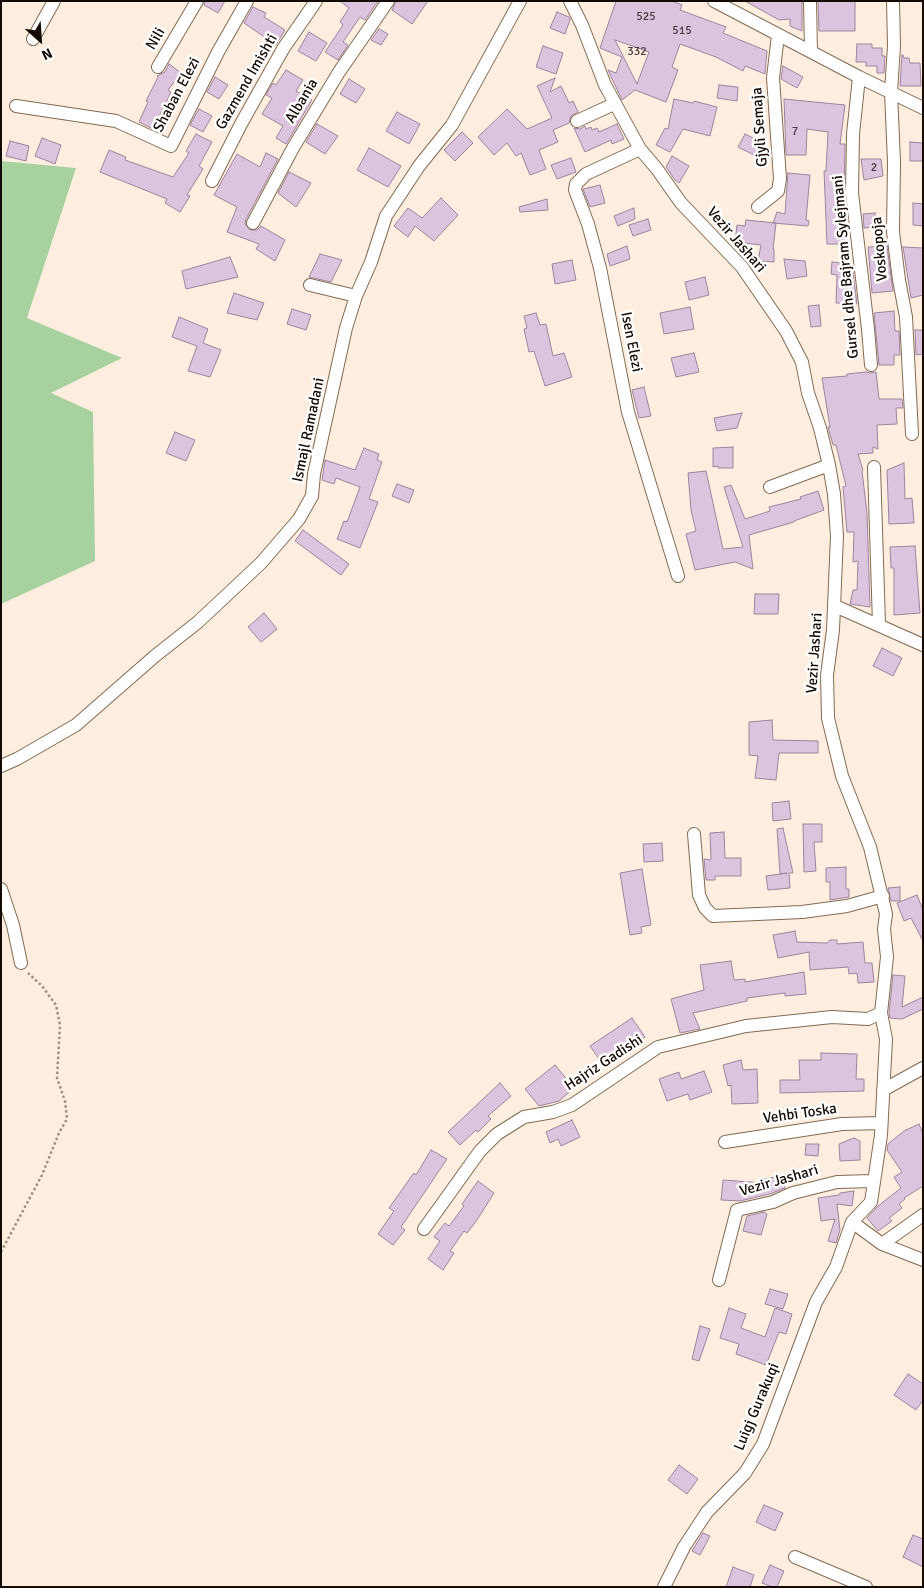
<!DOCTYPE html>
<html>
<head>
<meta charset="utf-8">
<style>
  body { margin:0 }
  #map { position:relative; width:924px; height:1588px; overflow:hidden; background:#ffeedf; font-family:Signika,sans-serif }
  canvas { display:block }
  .frame { position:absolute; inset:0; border:2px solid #130a04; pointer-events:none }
  .north { position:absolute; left:15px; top:15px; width:50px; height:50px; -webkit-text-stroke:4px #fff; paint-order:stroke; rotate:154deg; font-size:14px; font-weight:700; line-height:20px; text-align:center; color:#130a04 }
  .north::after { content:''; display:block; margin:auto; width:18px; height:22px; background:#130a04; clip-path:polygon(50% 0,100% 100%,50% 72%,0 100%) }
</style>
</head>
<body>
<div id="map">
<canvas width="924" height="1588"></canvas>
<div class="frame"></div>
<div class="north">N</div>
</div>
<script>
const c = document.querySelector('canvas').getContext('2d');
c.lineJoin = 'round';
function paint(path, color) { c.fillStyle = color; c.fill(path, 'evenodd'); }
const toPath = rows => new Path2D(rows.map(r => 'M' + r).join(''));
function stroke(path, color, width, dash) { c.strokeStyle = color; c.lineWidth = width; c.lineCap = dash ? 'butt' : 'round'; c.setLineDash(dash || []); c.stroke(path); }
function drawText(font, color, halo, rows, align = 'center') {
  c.font = font + ' Signika,sans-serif'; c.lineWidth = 5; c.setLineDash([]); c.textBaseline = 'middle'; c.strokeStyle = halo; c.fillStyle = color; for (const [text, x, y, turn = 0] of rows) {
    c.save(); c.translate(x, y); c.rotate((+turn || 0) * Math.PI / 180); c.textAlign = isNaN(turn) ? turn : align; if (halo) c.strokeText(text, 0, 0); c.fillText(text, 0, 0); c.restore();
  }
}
paint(toPath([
  [1,161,76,168,27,318,122,358,51,393,93,412,95,561,1,604]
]), '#a7d19e');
const building = toPath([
  [205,1,225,1,218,13,204,5,205,1],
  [340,1,378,1,365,20,360,17,343,42,348,45,338,60,325,52,343,25,340,22,349,8,340,1],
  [396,1,428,1,412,24,392,10,396,1],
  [616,1,672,1,682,5,680,10,726,27,723,33,767,51,765,74,745,66,743,71,716,57,680,44,672,67,678,70,666,102,635,90,622,100,608,70,616,73,622,57,600,48,616,1],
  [615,40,649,52,637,84,615,40],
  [745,1,802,1,802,31,790,26,790,19,779,20,745,1],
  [818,1,855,1,855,31,819,31,818,1],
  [253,7,266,13,264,17,285,30,276,45,244,23,253,7],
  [557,12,569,17,570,20,565,34,550,28,557,12],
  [379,29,388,34,381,45,371,40,379,29],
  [309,32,327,43,316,61,298,51,309,32],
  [857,44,872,44,872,48,882,48,882,56,885,56,884,73,877,73,877,66,866,66,866,62,856,62,857,44],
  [543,46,563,53,556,74,536,67,543,46],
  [902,55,903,55,904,58,909,58,910,63,920,63,921,86,900,86,902,55],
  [169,64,181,73,168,90,171,92,160,115,164,116,157,131,139,122,148,102,146,101,158,77,157,76,165,72,169,64],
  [783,66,803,77,797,88,781,79,783,66],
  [286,70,303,80,296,91,312,100,286,144,276,138,283,126,262,114,272,98,266,95,273,83,276,85,286,70],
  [215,77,228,85,219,99,207,92,215,77],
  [555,78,550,92,561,86,569,103,573,101,578,112,571,116,569,123,553,130,558,142,539,150,546,169,530,175,521,153,516,156,507,143,494,155,478,137,507,109,527,129,552,118,537,86,555,78],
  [349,79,365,89,356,103,340,94,349,79],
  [719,85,738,87,737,101,717,98,719,85],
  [674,99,693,103,694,101,717,107,710,136,683,129,670,152,656,145,665,128,668,129,674,99],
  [784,99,845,105,840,144,845,144,844,193,848,229,847,244,827,244,824,171,826,171,828,132,807,129,806,155,786,155,784,99],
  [199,109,212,116,203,132,190,125,199,109],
  [397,112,420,124,409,144,386,131,397,112],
  [317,124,338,136,325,154,306,142,317,124],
  [617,124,624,139,612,144,611,140,585,152,574,128,580,129,585,126,586,129,591,127,592,130,597,128,599,132,617,124],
  [462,132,473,143,455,161,444,150,462,132],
  [196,134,212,142,199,166,203,169,187,195,190,196,180,212,165,203,167,199,100,172,109,150,126,157,125,160,173,177,189,153,186,151,196,134],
  [745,134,765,144,760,155,754,155,738,147,745,134],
  [42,138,61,145,55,164,35,156,42,138],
  [10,141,29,146,26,161,6,156,10,141],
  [910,142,923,143,923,161,910,161,910,142],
  [369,148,401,166,388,187,357,170,369,148],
  [266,153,278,159,246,219,245,224,250,230,257,230,261,226,285,240,275,261,256,249,259,244,227,232,237,207,214,195,237,154,260,167,266,153],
  [672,156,689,166,679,183,675,180,666,167,672,156],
  [571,158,576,172,557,179,551,165,571,158],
  [861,159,881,159,883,176,864,180,861,159],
  [289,172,311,183,296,207,278,193,289,172],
  [788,173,810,175,806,220,809,221,808,226,773,223,777,212,785,214,788,173],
  [600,185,605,203,590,207,583,189,600,185],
  [441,198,458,215,434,241,415,226,408,237,394,226,408,208,422,218,441,198],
  [547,199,548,210,520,212,519,207,547,199],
  [913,203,923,204,923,226,913,225,913,203],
  [634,208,635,219,618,226,614,216,634,208],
  [875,213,876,227,864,228,863,214,875,213],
  [648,219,651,230,633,236,629,225,648,219],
  [746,220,776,223,773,249,774,249,774,262,758,261,761,245,735,242,737,225,745,226,746,220],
  [627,246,630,259,610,266,607,254,627,246],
  [887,246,893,291,872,293,868,247,887,246],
  [903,247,923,248,923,295,911,298,903,247],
  [320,254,342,260,331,282,309,277,320,254],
  [230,257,238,277,186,289,182,271,230,257],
  [784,259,805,261,807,276,787,279,784,259],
  [572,260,576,280,555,284,552,264,572,260],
  [832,262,852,264,857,304,836,303,837,275,831,274,832,262],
  [705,277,709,295,689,300,685,282,705,277],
  [234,293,264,303,257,320,227,313,234,293],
  [819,305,821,326,811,327,808,306,819,305],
  [690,307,694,329,664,334,660,313,690,307],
  [292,309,311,315,306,330,287,324,292,309],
  [894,311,895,331,899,331,900,355,894,355,894,365,879,365,874,313,894,311],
  [536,313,540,325,546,324,553,356,564,353,572,377,545,386,534,351,529,352,524,329,527,328,524,316,536,313],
  [179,317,208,329,203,343,221,350,210,377,188,371,197,346,172,337,179,317],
  [915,330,923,330,923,354,916,355,915,330],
  [694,353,699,372,676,377,671,358,694,353],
  [866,372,871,373,876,372,879,399,902,399,903,408,896,408,897,424,877,425,878,449,873,447,873,453,858,454,863,470,862,471,867,513,870,607,850,604,853,590,857,590,858,561,853,562,854,532,847,532,843,487,846,486,836,445,833,445,828,427,830,427,822,378,847,376,847,374,866,372],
  [644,387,651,416,639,418,632,390,644,387],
  [742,413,737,428,717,431,714,418,742,413],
  [175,432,195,440,186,461,166,453,175,432],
  [733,447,733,468,718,468,718,466,713,467,713,448,733,447],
  [364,448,379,454,377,460,382,462,369,499,378,502,360,548,337,539,344,521,347,522,360,487,336,478,334,484,322,480,325,460,355,470,364,448],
  [904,463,905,499,912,498,914,523,889,524,887,470,904,463],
  [706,471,723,549,743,547,724,487,731,485,745,519,770,511,769,507,801,499,800,497,818,491,824,510,794,521,794,522,749,535,753,569,735,562,695,570,686,534,696,531,691,510,688,473,706,471],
  [397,484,414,490,409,503,392,496,397,484],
  [303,530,349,564,341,575,295,541,303,530],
  [915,546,920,613,894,615,894,568,891,568,890,547,915,546],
  [755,594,779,594,778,614,754,614,755,594],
  [264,613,277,629,261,642,248,627,264,613],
  [882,648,902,658,893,676,873,666,882,648],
  [772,720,773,740,818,741,818,753,779,753,776,780,755,778,758,756,749,755,749,722,772,720],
  [789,801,791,819,773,821,772,803,789,801],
  [803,824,822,824,822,842,814,842,816,871,804,872,803,824],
  [783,828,793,873,789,873,790,888,768,890,766,876,787,873,780,874,777,829,783,828],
  [724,832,725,858,741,858,741,876,715,876,715,880,706,880,704,859,711,860,710,833,724,832],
  [662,843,663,861,644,862,643,844,662,843],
  [846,867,846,889,849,889,849,897,830,900,830,882,826,882,826,868,846,867],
  [642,869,651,925,641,927,642,933,630,935,620,873,642,869],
  [900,887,900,901,891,901,888,888,900,887],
  [917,895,923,910,923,941,911,918,904,921,897,903,917,895],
  [795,931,797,942,827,943,830,940,837,940,837,944,863,942,865,963,872,963,874,982,858,983,857,973,849,974,848,967,810,970,809,952,778,958,773,935,795,931],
  [731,961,734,980,745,979,745,982,804,972,806,994,785,996,785,993,747,998,747,1001,693,1013,700,1029,680,1033,671,999,704,990,700,965,731,961],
  [893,975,905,976,902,1007,923,997,923,1009,902,1019,890,1018,889,1013,893,975],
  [632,1018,645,1037,604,1066,590,1046,632,1018],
  [821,1053,857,1054,856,1079,864,1079,864,1091,780,1093,780,1080,800,1080,799,1060,821,1060,821,1053],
  [741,1060,743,1070,757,1069,758,1103,732,1104,731,1085,728,1086,723,1065,741,1060],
  [555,1065,574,1088,559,1101,539,1106,525,1089,555,1065],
  [704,1071,712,1092,690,1100,688,1094,667,1101,659,1079,679,1072,681,1079,704,1071],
  [500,1083,511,1096,488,1116,491,1119,478,1132,476,1130,460,1145,448,1132,500,1083],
  [572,1120,580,1137,561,1146,558,1139,550,1143,546,1132,572,1120],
  [919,1124,923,1134,923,1186,904,1198,905,1199,899,1204,902,1208,889,1218,892,1221,878,1231,867,1218,878,1206,901,1188,894,1177,902,1172,887,1150,888,1144,904,1131,919,1124],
  [854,1138,860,1141,860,1160,840,1161,839,1144,854,1138],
  [806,1144,819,1144,818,1156,805,1155,806,1144],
  [431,1150,447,1159,401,1227,405,1230,393,1245,378,1234,394,1211,389,1208,414,1173,416,1175,431,1150],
  [783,1176,785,1188,770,1194,740,1201,721,1200,723,1180,764,1183,763,1179,783,1176],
  [478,1181,494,1193,477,1220,467,1233,464,1231,450,1251,454,1253,443,1270,428,1259,440,1241,434,1237,445,1223,449,1226,464,1206,462,1204,478,1181],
  [854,1191,852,1206,837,1204,840,1230,836,1243,828,1241,835,1219,821,1221,818,1198,839,1195,840,1193,854,1191],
  [764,1212,767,1214,761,1235,743,1231,747,1216,764,1212],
  [770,1289,788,1294,783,1309,765,1304,770,1289],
  [729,1308,746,1314,741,1328,765,1337,775,1308,792,1314,786,1334,779,1332,766,1365,736,1354,739,1344,720,1338,729,1308],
  [700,1326,710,1329,699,1361,692,1359,700,1326],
  [908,1374,923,1384,923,1400,916,1410,894,1395,908,1374],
  [679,1465,698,1479,687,1494,668,1480,679,1465],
  [764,1505,783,1513,775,1531,756,1522,764,1505],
  [703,1533,710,1536,700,1555,692,1551,703,1533],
  [913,1535,923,1539,923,1567,903,1557,913,1535],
  [770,1565,784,1571,777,1587,772,1587,762,1583,770,1565],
  [733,1567,754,1575,750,1587,726,1587,733,1567]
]);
paint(building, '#ddc4de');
stroke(building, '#9b849d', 1);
const minor = toPath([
  [570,1,582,25,605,85,640,149,657,169,681,203,742,267,786,331,802,362,808,393,820,428,829,465,834,494,837,536,833,630,827,675,828,718,842,776,870,847,886,914,884,929,887,957,881,1013,886,1039,881,1135,871,1202,852,1222,882,1244,923,1260],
  [714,1,859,77,923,108],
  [810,1,811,51],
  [893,1,894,46,891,92,894,162,893,232,899,280,906,317,912,434],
  [33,39,54,1],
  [158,67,197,1],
  [859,77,853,134,852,193,868,329,871,365],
  [16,106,116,121,171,146,218,52,247,1],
  [577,121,614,104],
  [640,149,586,174,576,184,575,190,588,224,600,268,628,412,678,576],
  [212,181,241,124,283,49,316,1],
  [758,207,778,191,780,179,773,78,778,35],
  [253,223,293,148,339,72,388,1],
  [310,285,356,296],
  [874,467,879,624],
  [770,487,829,465],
  [835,606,923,645],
  [1,766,17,759,76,725,155,656,198,622,261,563,299,519,312,496,314,474,346,328,356,296,371,262,386,216,419,166,452,125,520,1],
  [694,834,699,895,705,908,713,916,802,912,847,906,883,896],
  [1,889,13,925,21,963],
  [883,1090,923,1068],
  [725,1142,842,1124,881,1123],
  [424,1229,480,1151,497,1134,524,1117,553,1112,572,1105,658,1047,746,1026,832,1017,868,1019,881,1013],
  [882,1244,923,1215],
  [719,1280,737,1210,773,1202,793,1193,837,1182,873,1181],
  [795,1557,866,1587],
  [664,1587,684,1547,707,1512,745,1473,763,1444,816,1302,836,1267,852,1222]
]);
stroke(minor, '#826a53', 14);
stroke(toPath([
  [1,1252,42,1175,59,1133,67,1119,65,1101,57,1078,60,1025,56,1005,42,986,28,973]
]), '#9d8f84', 2.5, [2.5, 2.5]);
stroke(minor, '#fff', 12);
drawText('12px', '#46383a', null, [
  ["525",646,17],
  ["515",682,31],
  ["332",637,52],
  ["7",795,132],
  ["2",874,168]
]);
drawText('15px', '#130a04', '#fff', [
  ["Nili",156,39,-59],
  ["Gazmend Imishti",247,82,-60],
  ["Shaban Elezi",177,95,-62],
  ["Albania",302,101,-59],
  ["Gjyli Semaja",760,127,-94],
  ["Vezir Jashari",736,240,49],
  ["Voskopoja",880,249,-95],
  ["Gursel dhe Bajram Sylejmani",846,267,-95],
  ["Isen Elezi",631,342,79],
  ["Ismajl Ramadani",309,430,-78],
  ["Vezir Jashari",815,653,-86],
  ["Hajriz Gadishi",604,1063,-33],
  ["Vehbi Toska",800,1114,-8],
  ["Vezir Jashari",779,1181,-16],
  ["Luigj Gurakuqi",757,1407,-67]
]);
</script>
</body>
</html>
